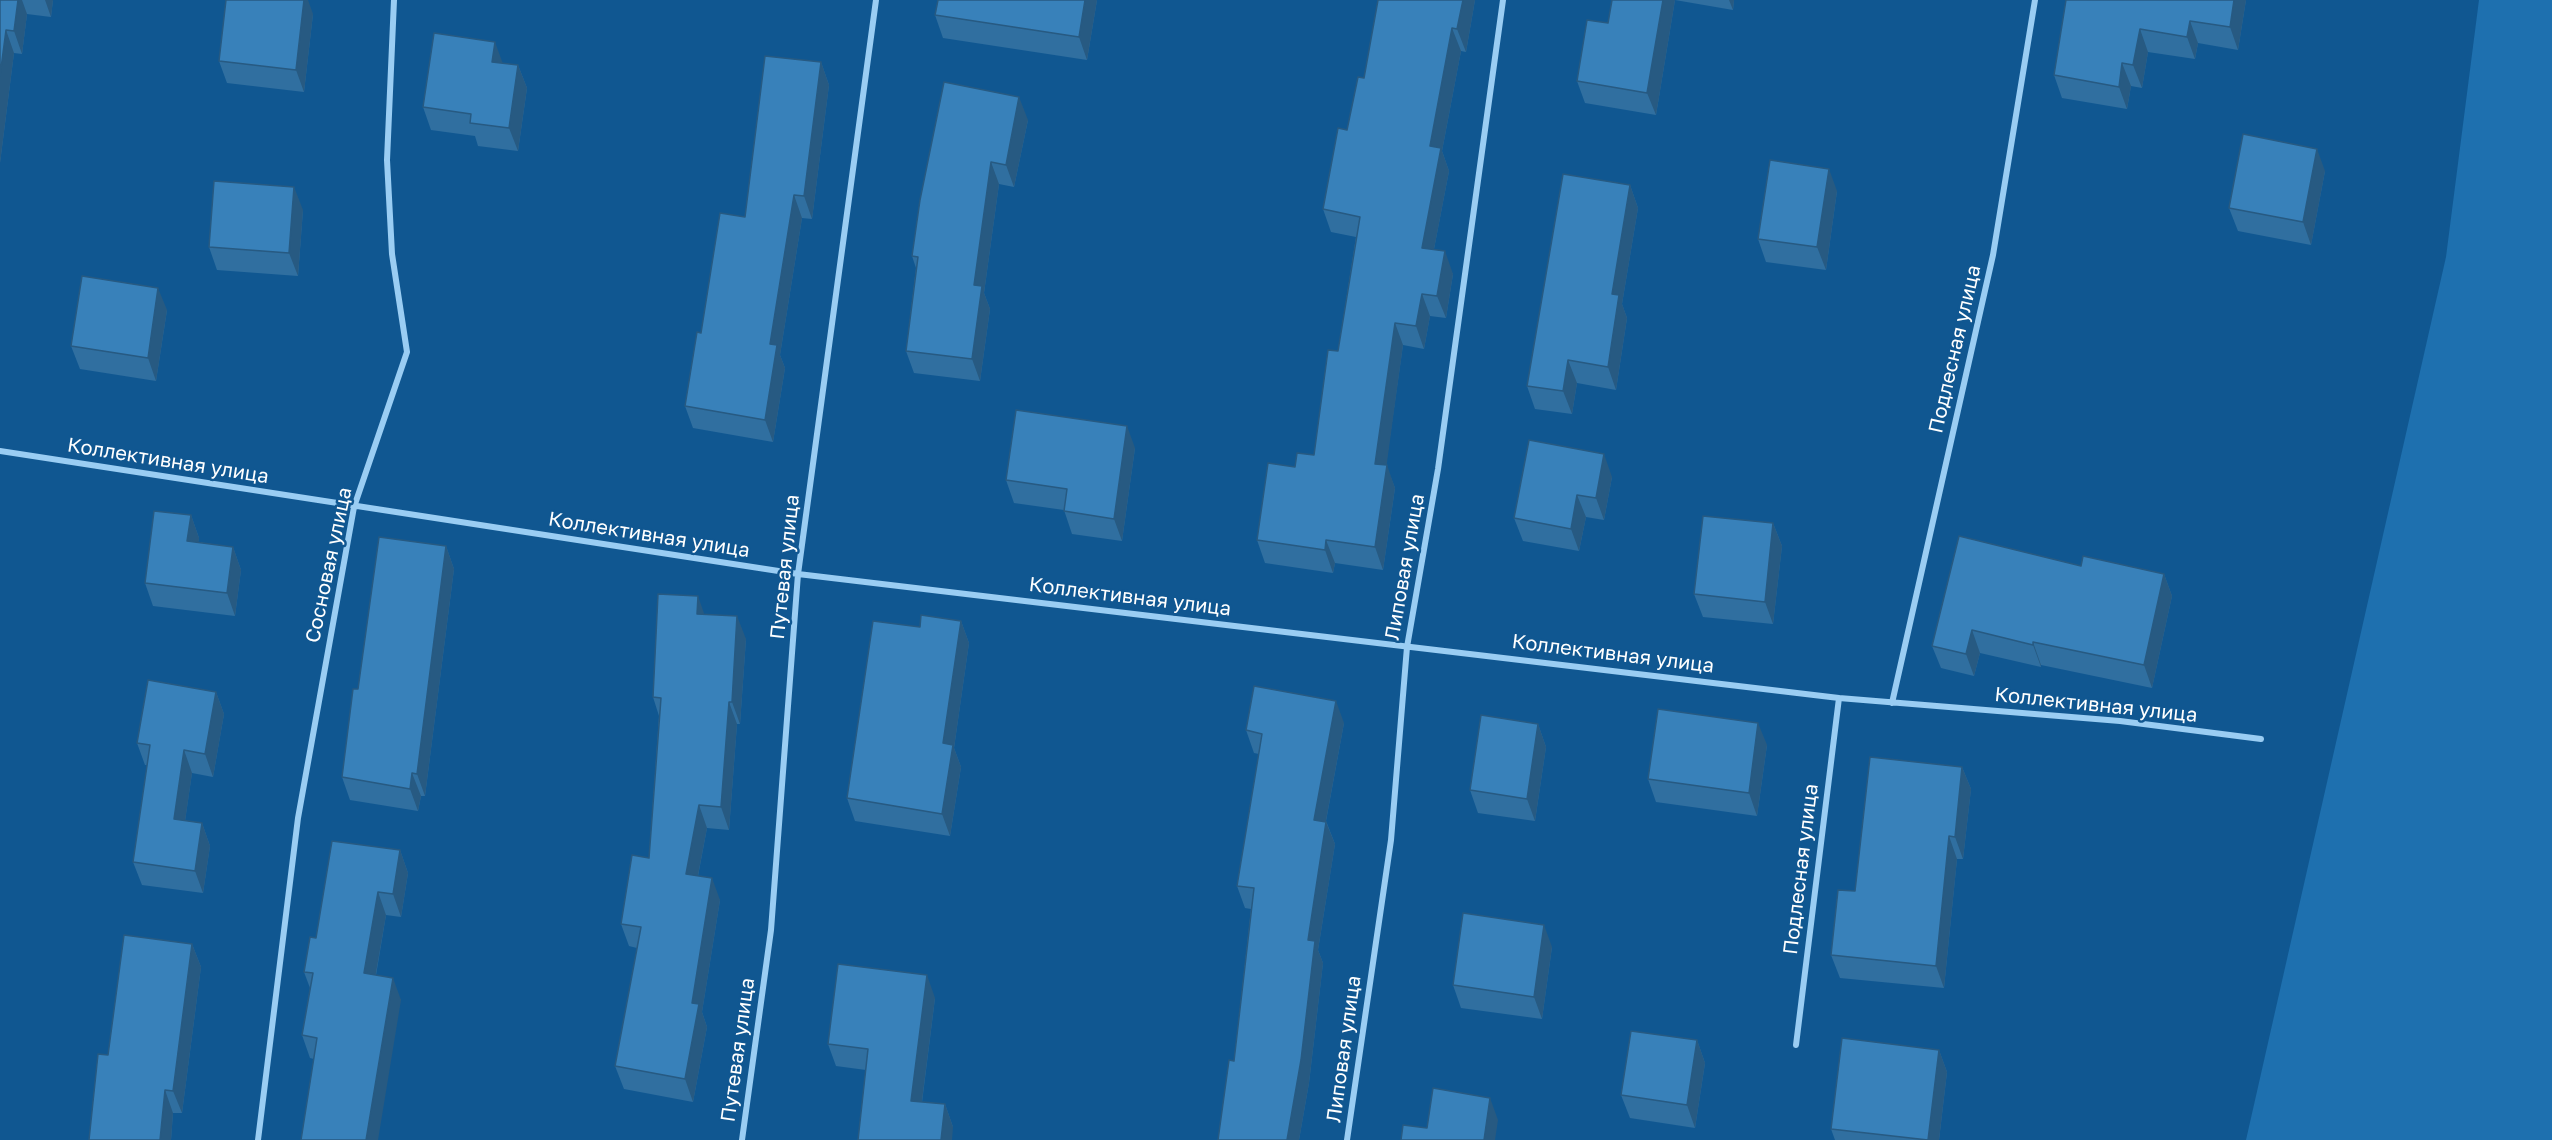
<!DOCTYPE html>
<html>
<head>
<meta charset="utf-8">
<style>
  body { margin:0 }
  canvas { display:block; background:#105791 }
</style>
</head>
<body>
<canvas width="2552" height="1140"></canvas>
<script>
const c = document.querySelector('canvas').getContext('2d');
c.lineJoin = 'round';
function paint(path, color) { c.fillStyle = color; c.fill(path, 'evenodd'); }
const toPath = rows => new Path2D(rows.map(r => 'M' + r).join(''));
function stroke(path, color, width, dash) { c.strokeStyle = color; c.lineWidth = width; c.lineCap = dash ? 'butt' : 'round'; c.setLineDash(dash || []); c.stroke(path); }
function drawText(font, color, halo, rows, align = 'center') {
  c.font = font + ' "Golos Text",sans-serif'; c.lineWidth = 5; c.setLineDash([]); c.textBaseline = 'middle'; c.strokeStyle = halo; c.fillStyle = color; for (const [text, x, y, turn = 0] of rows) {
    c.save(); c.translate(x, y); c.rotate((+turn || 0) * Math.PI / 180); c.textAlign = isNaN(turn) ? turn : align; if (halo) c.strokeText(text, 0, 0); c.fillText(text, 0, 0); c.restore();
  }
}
paint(toPath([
  [2479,0,2552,0,2552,1140,2246,1140,2446,257]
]), '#1e70af');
stroke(toPath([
  [0,451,798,574,1839,698,2120,721,2261,739],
  [1892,703,1993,255,2035,0],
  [1796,1045,1839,698],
  [258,1140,298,818,354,507,407,352,392,254,387,160,394,0],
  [742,1140,771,930,798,574,876,0],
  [1347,1140,1391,840,1407,647,1438,469,1503,0]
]), '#9acdf3', 6);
paint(toPath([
  [0,0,53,0,51,17,27,14,22,54,14,53,0,163],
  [938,0,1097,0,1087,60,943,38,935,15],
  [1378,0,1475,0,1466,52,1461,51,1442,151,1449,171,1434,249,1453,274,1446,318,1430,316,1424,349,1403,345,1386,465,1395,488,1383,570,1335,563,1333,573,1265,563,1257,540,1295,467,1314,455,1338,351,1356,237,1331,232,1323,209,1364,78],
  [1612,0,1734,0,1733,10,1675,0,1656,115,1585,103,1577,81,1608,23],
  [2066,0,2246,0,2238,50,2198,43,2195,59,2148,52,2142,88,2131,86,2127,109,2062,98,2054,75],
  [313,14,304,92,227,83,219,61],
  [821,62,829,85,812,219,802,218,780,355,785,368,773,442,693,428,685,406,701,333,745,217],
  [503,63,518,65,527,88,518,151,478,146,475,136,431,130,423,107],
  [1028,120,1014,187,999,184,984,293,990,309,980,381,914,373,906,351,916,268,912,256,920,200],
  [2325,171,2311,245,2238,231,2229,208],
  [1630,185,1638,208,1622,304,1627,318,1616,390,1577,383,1572,414,1535,409,1527,386],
  [1837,191,1826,270,1766,262,1758,239],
  [303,210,298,276,217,270,209,247],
  [167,310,156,381,80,369,71,346],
  [1135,448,1122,541,1072,534,1064,510,1014,503,1006,480],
  [1612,477,1604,520,1586,517,1579,551,1523,541,1514,518],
  [191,515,199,538,198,542,233,547,241,570,235,616,153,606,145,583],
  [1773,523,1782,546,1773,624,1703,617,1694,594],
  [446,546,454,569,425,796,421,796,418,811,350,800,342,777,358,689],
  [2081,566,2164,574,2172,596,2152,688,2041,665,2041,667,1980,653,1974,676,1941,668,1932,646],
  [704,614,746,639,740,724,737,724,729,830,707,828,698,876,720,900,702,1012,707,1027,693,1102,624,1089,615,1066,637,948,629,946,621,924,649,858,659,716,653,697],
  [961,621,969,643,954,748,961,767,950,836,855,821,847,798,920,627],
  [216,692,224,714,213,777,192,773,185,821,202,823,210,846,203,893,142,885,133,862,147,765,145,765,137,743],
  [1344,723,1326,821,1335,844,1318,950,1323,963,1309,1083,1299,1140,1218,1140,1234,1061,1251,909,1245,908,1237,886,1259,754,1254,753,1246,730],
  [1538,724,1546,747,1535,821,1478,813,1470,790],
  [1767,745,1757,816,1656,802,1648,779],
  [1962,767,1971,789,1963,859,1957,859,1944,988,1840,978,1831,955,1855,891],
  [400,850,408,873,401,917,386,915,376,975,401,1000,314,1059,310,1058,302,1035,310,988,304,972],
  [192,944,201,967,182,1113,173,1113,171,1140,89,1140],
  [1552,947,1542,1019,1461,1008,1453,985],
  [935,998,922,1102,945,1104,953,1127,866,1070,836,1066,828,1044],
  [1697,1040,1705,1063,1695,1128,1630,1118,1621,1095],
  [1939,1050,1947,1072,1939,1140,1835,1140,1831,1129]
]), '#306fa0');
paint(toPath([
  [18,0,22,0,27,14,22,54,14,31],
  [45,0,53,0,51,17],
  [304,0,308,0,313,14,304,92,296,70],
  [1085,0,1097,0,1087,60,1079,37],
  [1463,0,1475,0,1466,52,1457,29],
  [1663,0,1675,0,1656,115,1647,93],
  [1729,0,1734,0,1733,10],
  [2234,0,2246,0,2238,50,2230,27],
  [2190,21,2198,43,2195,59,2187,37],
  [1452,28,1461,51,1442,151,1449,171,1430,270,1422,248,1430,146],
  [2140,29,2148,52,2142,88,2133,65],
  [6,30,14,53,0,163,0,76],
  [495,42,503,64,492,62],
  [821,62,829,85,812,219,804,196],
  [2122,63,2131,86,2127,109,2119,87],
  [518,65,527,88,518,151,509,128],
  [1019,97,1028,120,1014,187,1006,165],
  [2317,149,2325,171,2311,245,2303,222],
  [991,162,999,184,984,293,990,309,980,381,972,359,974,285],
  [1829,169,1837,191,1826,270,1817,247],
  [1630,185,1638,208,1622,304,1627,318,1616,390,1608,367,1612,294],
  [294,187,303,210,298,276,289,253],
  [794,195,802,218,780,355,785,368,773,442,765,420,770,344],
  [1445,251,1453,274,1446,318,1437,296],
  [158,288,167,310,156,381,148,358],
  [1422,294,1430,316,1424,349,1416,326],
  [1395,323,1403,345,1384,484,1387,465,1395,488,1383,570,1375,547,1375,464],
  [1568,360,1577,383,1572,414,1563,391],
  [1127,426,1135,448,1122,541,1114,519],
  [1604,454,1612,477,1604,520,1596,498],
  [1577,495,1586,517,1579,551,1571,529],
  [191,515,199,538,196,563,187,541],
  [1773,523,1782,546,1773,624,1765,602],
  [1326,540,1335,563,1333,573,1325,550],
  [446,546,454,569,425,796,417,774],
  [233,547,241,570,235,616,227,593],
  [2164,574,2172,596,2152,688,2144,665],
  [698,596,706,619,697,614],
  [737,616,746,639,740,724,732,702],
  [961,621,969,643,954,748,961,767,950,836,942,814,943,743],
  [1972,630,1980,653,1974,676,1966,654],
  [2033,642,2041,665,2041,667,2033,645],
  [216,692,224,714,213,777,205,754],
  [1336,701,1344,723,1322,842,1314,820],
  [729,702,737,724,729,830,721,807],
  [1758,723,1767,745,1757,816,1749,793],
  [1538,724,1546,747,1535,821,1527,799],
  [184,750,192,773,182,842,174,819],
  [1962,767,1971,789,1963,859,1955,837],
  [412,773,421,796,418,811,410,789],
  [699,805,707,828,694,896,686,874],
  [1326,822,1335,844,1318,950,1323,963,1309,1083,1299,1140,1287,1140,1308,940],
  [202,823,210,846,203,893,195,871],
  [1949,836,1957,859,1944,988,1936,966],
  [400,850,408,873,401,917,393,894],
  [712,878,720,900,702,1012,707,1027,693,1102,685,1079,692,1003],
  [378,892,386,915,372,996,364,973],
  [1544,925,1552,947,1542,1019,1534,997],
  [192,944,201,967,182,1113,173,1091],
  [927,975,935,998,919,1124,911,1101],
  [393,978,401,1000,378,1140,366,1140],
  [1697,1040,1705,1063,1695,1128,1687,1105],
  [1939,1050,1947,1072,1939,1140,1928,1140],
  [165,1090,173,1113,171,1140,160,1140],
  [1490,1098,1498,1120,1495,1140,1484,1140],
  [945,1104,953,1127,952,1140,941,1140]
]), '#275a82');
const building = toPath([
  [0,0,18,0,14,31,6,30,0,76,0,0],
  [226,0,304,0,296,70,219,61,226,0],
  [938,0,1085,0,1079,37,935,15,938,0],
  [1378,0,1463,0,1457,29,1452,28,1430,146,1441,148,1422,248,1445,251,1437,296,1422,294,1416,326,1395,323,1375,464,1387,465,1375,547,1326,540,1325,550,1257,540,1268,463,1295,467,1297,453,1314,455,1328,350,1338,351,1360,217,1323,209,1338,128,1347,130,1358,77,1364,78,1378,0],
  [1612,0,1663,0,1647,93,1577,81,1587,20,1608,23,1612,0],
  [2066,0,2234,0,2230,27,2190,21,2187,37,2140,29,2133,65,2122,63,2119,87,2054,75,2066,0],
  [434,33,495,42,492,62,518,65,509,128,470,123,471,114,423,107,434,33],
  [765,56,821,62,804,196,794,195,770,344,777,345,765,420,685,406,697,332,701,333,720,213,745,217,765,56],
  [944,82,1019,97,1006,165,991,162,974,285,982,286,972,359,906,351,918,257,912,256,920,200,944,82],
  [2243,134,2317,149,2303,222,2229,208,2243,134],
  [1770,160,1829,169,1817,247,1758,239,1770,160],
  [1563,174,1630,185,1612,294,1619,295,1608,367,1568,360,1563,391,1527,386,1563,174],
  [214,181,294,187,289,253,209,247,214,181],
  [82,276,158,288,148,358,71,346,82,276],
  [1016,410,1127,426,1114,519,1064,511,1067,489,1006,480,1016,410],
  [1529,440,1604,454,1596,498,1577,495,1571,529,1514,518,1529,440],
  [154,511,191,515,187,541,233,547,227,593,145,583,154,511],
  [1703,516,1773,523,1765,602,1694,594,1703,516],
  [1959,536,2081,566,2083,556,2164,574,2144,665,2033,642,2033,645,1972,630,1966,654,1932,646,1959,536],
  [379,537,446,546,417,774,412,773,410,789,342,777,353,689,358,689,379,537],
  [658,594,698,596,697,614,737,616,732,702,729,702,721,807,699,805,686,874,712,878,692,1003,699,1004,685,1079,615,1066,641,927,621,924,632,855,649,858,661,698,653,697,658,594],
  [921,615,961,621,943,743,953,745,942,814,847,798,873,621,920,627,921,615],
  [148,680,216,692,205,754,184,750,174,819,202,823,195,871,133,862,150,745,137,743,148,680],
  [1254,686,1336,701,1314,820,1326,822,1308,940,1315,941,1301,1060,1287,1140,1218,1140,1229,1060,1234,1061,1254,888,1237,886,1262,734,1246,730,1254,686],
  [1658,709,1758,723,1749,793,1648,779,1658,709],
  [1481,715,1538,724,1527,799,1470,790,1481,715],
  [1870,757,1962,767,1955,837,1949,836,1936,966,1831,955,1838,890,1855,891,1870,757],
  [332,841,400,850,393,894,378,892,364,973,393,978,366,1140,301,1140,317,1038,302,1035,313,973,304,972,310,937,316,938,332,841],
  [1463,913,1544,925,1534,997,1453,985,1463,913],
  [124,935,192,944,173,1091,165,1090,160,1140,89,1140,98,1054,108,1055,124,935],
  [838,964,927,975,911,1101,945,1104,941,1140,858,1140,868,1049,828,1044,838,964],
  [1631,1031,1697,1040,1687,1105,1621,1095,1631,1031],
  [1842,1038,1939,1050,1928,1140,1831,1129,1842,1038],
  [1433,1088,1490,1098,1484,1140,1401,1140,1403,1125,1427,1128,1433,1088]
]);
paint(building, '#3881ba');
stroke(building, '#275a82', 1.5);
drawText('20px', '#fff', '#105791', [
  ["Подлесная улица",1955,349,-77],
  ["Коллективная улица",168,461,9],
  ["Коллективная улица",649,535,9],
  ["Сосновая улица",329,565,-78],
  ["Путевая улица",785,567,-84],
  ["Липовая улица",1405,567,-80],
  ["Коллективная улица",1130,597,7],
  ["Коллективная улица",1613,654,7],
  ["Коллективная улица",2096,705,6],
  ["Подлесная улица",1801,869,-83],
  ["Липовая улица",1344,1049,-82],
  ["Путевая улица",738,1050,-82]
]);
</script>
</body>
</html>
